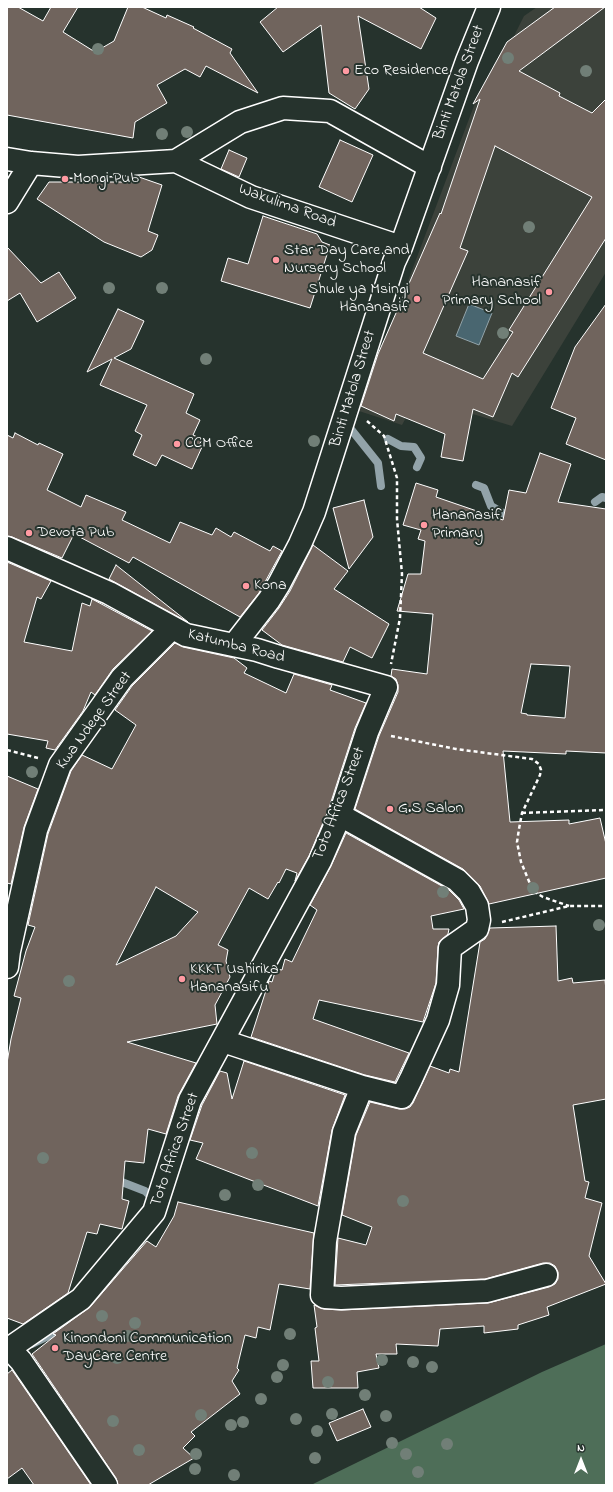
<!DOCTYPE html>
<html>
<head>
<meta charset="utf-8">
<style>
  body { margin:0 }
  #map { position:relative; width:613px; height:1492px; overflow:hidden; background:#26332d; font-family:"Indie Flower",sans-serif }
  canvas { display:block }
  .frame { position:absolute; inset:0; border:8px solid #fff; pointer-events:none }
  .north { position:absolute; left:561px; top:1440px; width:40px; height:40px; -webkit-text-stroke:3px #26332d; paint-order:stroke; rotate:0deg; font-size:11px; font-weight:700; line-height:16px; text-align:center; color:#fff }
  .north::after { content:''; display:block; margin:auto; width:14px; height:18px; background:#fff; clip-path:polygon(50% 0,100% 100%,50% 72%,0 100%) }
</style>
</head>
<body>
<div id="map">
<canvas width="613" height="1492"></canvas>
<div class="frame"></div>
<div class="north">N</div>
</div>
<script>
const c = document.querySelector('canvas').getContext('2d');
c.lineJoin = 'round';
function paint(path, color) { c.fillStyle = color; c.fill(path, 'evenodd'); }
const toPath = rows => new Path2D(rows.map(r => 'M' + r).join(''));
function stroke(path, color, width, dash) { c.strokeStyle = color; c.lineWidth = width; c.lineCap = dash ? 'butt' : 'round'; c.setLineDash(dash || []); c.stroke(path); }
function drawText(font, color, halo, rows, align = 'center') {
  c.font = font + ' "Indie Flower",sans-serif'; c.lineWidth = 4; c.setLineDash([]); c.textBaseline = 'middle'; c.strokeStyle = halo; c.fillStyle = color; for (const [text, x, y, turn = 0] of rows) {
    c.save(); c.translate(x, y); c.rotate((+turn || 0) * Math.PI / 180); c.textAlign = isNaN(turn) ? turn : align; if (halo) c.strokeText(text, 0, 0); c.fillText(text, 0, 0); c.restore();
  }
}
paint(toPath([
  [537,7,606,7,606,151,488,88,524,16],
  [481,93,606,153,606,272,512,426,417,397,402,425,359,411,475,103]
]), '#3c423b');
paint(toPath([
  [606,1344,606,1485,311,1485,542,1372]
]), '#4e6e58');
const water = toPath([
  [469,304,492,313,479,345,456,336,469,304]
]);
paint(water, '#496670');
stroke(water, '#92a3a9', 1);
stroke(toPath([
  [346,423,378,463,381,486],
  [388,439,401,446,414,447,421,458,417,467],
  [476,485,484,488,491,506,513,519],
  [595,502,602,497,606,498],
  [114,1179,145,1191,156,1202],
  [32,1344,59,1331,72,1315]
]), '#92a3a9', 8);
const building = toPath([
  [7,7,18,7,43,21,51,7,78,7,63,32,95,52,114,41,128,7,142,7,166,18,167,15,194,27,193,28,232,49,230,53,258,93,206,66,200,77,185,69,157,85,167,103,135,122,133,138,7,115,7,7],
  [278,7,419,7,436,18,421,49,358,16,369,89,355,109,329,93,321,25,283,52,260,22,278,7],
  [555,7,605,7,519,71,560,93,559,96,592,113,606,99,606,238,518,377,512,373,493,417,473,409,463,461,441,457,445,434,396,414,394,421,361,406,378,354,440,213,441,214,480,99,473,104,507,42,555,7],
  [495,146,592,197,509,330,513,332,483,379,423,353,468,251,460,248,495,146],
  [340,140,373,155,352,202,319,187,340,140],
  [229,150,247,158,239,177,221,169,229,150],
  [139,177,162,185,148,231,158,235,152,250,141,257,104,242,37,199,49,182,137,182,139,177],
  [263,216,317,234,322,242,330,245,310,308,221,281,228,258,248,264,263,216],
  [7,247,41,283,59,272,76,298,37,322,20,293,7,301,7,247],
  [606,304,606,460,566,444,576,418,551,408,575,347,606,304],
  [118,309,144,321,131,349,114,358,194,394,186,413,200,420,193,435,202,439,199,446,202,447,192,469,162,455,156,466,133,455,142,435,135,431,147,405,100,385,112,359,87,372,118,309],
  [15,433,38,445,39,443,63,454,47,490,81,507,86,495,126,512,122,520,170,543,180,522,212,535,216,528,231,537,234,532,270,551,273,546,282,551,259,593,240,617,133,557,129,563,74,534,62,558,12,537,7,536,7,435,13,438,15,433],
  [540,453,571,464,558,502,606,509,606,753,566,751,566,754,503,751,510,822,569,820,569,824,600,818,606,844,606,878,489,904,480,886,463,869,355,809,379,736,398,692,398,685,396,679,391,676,392,669,427,674,433,614,397,611,408,574,421,574,425,541,418,539,421,530,403,525,416,483,438,490,436,497,503,520,509,490,526,493,540,453],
  [531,664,570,666,565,718,527,715,527,714,521,713,531,664],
  [364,500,373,537,349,569,333,508,364,500],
  [313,545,348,571,334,589,389,624,372,658,350,647,343,662,282,645,262,630,279,608,290,591,313,545],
  [7,562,51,581,41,599,37,597,24,642,72,651,82,603,90,606,92,599,152,631,113,669,95,695,91,692,83,711,55,750,46,748,48,741,7,734,7,562],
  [116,565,188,622,109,579,116,565],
  [175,643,183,647,234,658,247,668,244,673,286,693,294,674,332,685,330,690,366,703,355,728,328,811,309,856,295,881,297,873,286,869,279,883,278,882,268,899,249,888,218,945,228,950,226,961,230,977,215,1005,217,1024,127,1042,196,1063,178,1096,166,1134,148,1129,144,1163,125,1161,122,1199,129,1201,122,1229,100,1224,97,1234,87,1232,68,1293,23,1324,7,1318,7,1063,11,1039,21,998,14,996,26,951,35,927,28,925,48,834,71,771,82,755,112,769,136,725,115,710,132,686,175,643],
  [156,887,198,912,176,936,116,965,156,887],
  [7,776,38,789,24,827,11,884,7,883,7,776],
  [346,833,449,890,459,900,464,909,431,916,433,929,449,929,448,934,439,942,438,947,436,983,423,1022,319,1000,313,1019,409,1053,395,1082,365,1075,251,1037,269,981,272,982,276,969,282,970,285,959,292,962,317,910,310,905,331,866,346,833],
  [556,926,558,981,572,978,573,983,605,980,606,991,606,1099,573,1105,585,1181,589,1182,585,1198,602,1203,589,1256,606,1284,547,1307,549,1315,518,1325,518,1329,484,1333,484,1326,440,1329,438,1346,396,1344,397,1354,376,1354,379,1368,357,1372,358,1388,313,1388,311,1361,319,1361,315,1328,317,1327,314,1305,324,1309,342,1310,488,1303,549,1287,555,1284,558,1279,558,1272,555,1266,550,1263,543,1263,485,1279,335,1285,338,1238,366,1245,372,1227,342,1215,356,1135,370,1102,399,1109,405,1109,410,1107,413,1103,430,1066,449,1073,450,1069,459,1072,480,942,485,939,490,928,556,926],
  [244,1061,345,1095,332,1130,318,1206,196,1159,203,1143,190,1140,202,1105,220,1071,227,1073,232,1099,244,1061],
  [178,1202,314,1233,310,1289,279,1284,270,1330,258,1327,256,1338,245,1335,237,1368,239,1370,232,1381,240,1394,191,1432,195,1436,183,1448,194,1458,148,1485,118,1485,116,1478,32,1354,56,1335,53,1334,90,1307,147,1241,156,1247,174,1216,178,1202],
  [12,1370,91,1485,34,1485,22,1468,7,1479,7,1374,12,1370],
  [363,1409,371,1427,337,1441,329,1423,363,1409]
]);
paint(building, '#70645d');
stroke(building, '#fff', 1);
const street = toPath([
  [7,159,31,163,78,167,176,161,240,122,283,108,330,111,430,167],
  [176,161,251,197,401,247],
  [7,202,31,163],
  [7,548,109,593,186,635,257,650,279,657,386,687,367,732,340,815,320,861,190,1100,154,1212,81,1299,7,1350],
  [234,645,269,600,279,584,300,544,314,512,394,262,401,247,467,61,489,7],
  [7,967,9,951,36,830,60,765,122,678,172,628],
  [223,1041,362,1087,402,1097,411,1079,438,1020,448,985,450,948,477,929,479,920,477,906,469,892,457,880,340,815],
  [362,1087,344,1132,325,1241,322,1295,325,1297,341,1298,487,1291,546,1275],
  [9,1348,21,1361,106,1485]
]);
stroke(street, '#fff', 25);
stroke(toPath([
  [367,421,384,436,397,478,397,519,402,574,400,618,391,664],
  [391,736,456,749,532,759,539,764,541,770,540,775,522,813,519,829,517,842,521,862,533,891,543,897,569,906],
  [7,750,38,758],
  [522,813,606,810],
  [502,922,569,906,606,906]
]), '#fff', 2.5, [4, 3]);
stroke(street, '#26332d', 22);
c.fillStyle = '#717f77';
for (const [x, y] of [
  [98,49],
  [508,58],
  [586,71],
  [187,132],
  [162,134],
  [529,227],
  [109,288],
  [162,288],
  [503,333],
  [206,359],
  [314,441],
  [32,772],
  [533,888],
  [443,892],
  [599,925],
  [69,981],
  [252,1153],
  [43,1158],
  [258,1185],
  [225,1195],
  [403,1201],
  [102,1316],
  [135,1323],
  [290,1334],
  [128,1336],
  [117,1358],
  [382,1360],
  [413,1362],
  [283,1365],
  [432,1367],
  [277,1377],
  [328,1382],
  [365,1395],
  [261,1399],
  [332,1414],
  [201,1415],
  [386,1416],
  [296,1419],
  [113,1421],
  [243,1422],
  [231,1425],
  [317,1431],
  [392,1443],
  [447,1444],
  [139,1450],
  [196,1454],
  [406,1454],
  [315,1458],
  [195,1469],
  [418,1472],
  [234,1475]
]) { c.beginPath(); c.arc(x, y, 6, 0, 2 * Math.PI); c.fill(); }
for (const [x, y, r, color] of [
  [346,71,4,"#ff9aa2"],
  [65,179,4,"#ff9aa2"],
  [276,260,4,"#ff9aa2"],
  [549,292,4,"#ff9aa2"],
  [417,299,4,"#ff9aa2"],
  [177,444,4,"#ff9aa2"],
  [424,525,4,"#ff9aa2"],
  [29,533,4,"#ff9aa2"],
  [246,586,4,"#ff9aa2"],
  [390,809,4,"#ff9aa2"],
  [182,979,4,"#ff9aa2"],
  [55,1348,4,"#ff9aa2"]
]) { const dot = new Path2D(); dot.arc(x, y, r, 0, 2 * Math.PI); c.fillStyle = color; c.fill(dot); stroke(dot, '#26332d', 1.5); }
drawText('16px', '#fff', '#26332d', [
  ["Eco Residence",354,71],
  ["Mongi Pub",73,179],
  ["Star Day Care and",284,251],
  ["Nursery School",284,269],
  ["Hananasif",541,283,"right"],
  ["Primary School",541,301,"right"],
  ["Shule ya Msingi",409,290,"right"],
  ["Hananasif",409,308,"right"],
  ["CCM Office",185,444],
  ["Hananasif",432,516],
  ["Primary",432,534],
  ["Devota Pub",37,533],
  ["Kona",254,586],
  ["G.S Salon",398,809],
  ["KKKT Ushirika",190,970],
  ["Hananasifu",190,988],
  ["Kinondoni Communication",63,1339],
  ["DayCare Centre",63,1357]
], 'left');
drawText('16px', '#fff', '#26332d', [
  ["Binti Matola Street",460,83,-70],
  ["Wakulima Road",287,207,20],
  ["Binti Matola Street",354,389,-73],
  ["Katumba Road",236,647,14],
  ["Kwa Ndege Street",95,721,-54],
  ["Toto Africa Street",340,804,-69],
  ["Toto Africa Street",176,1150,-71]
]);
</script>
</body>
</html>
